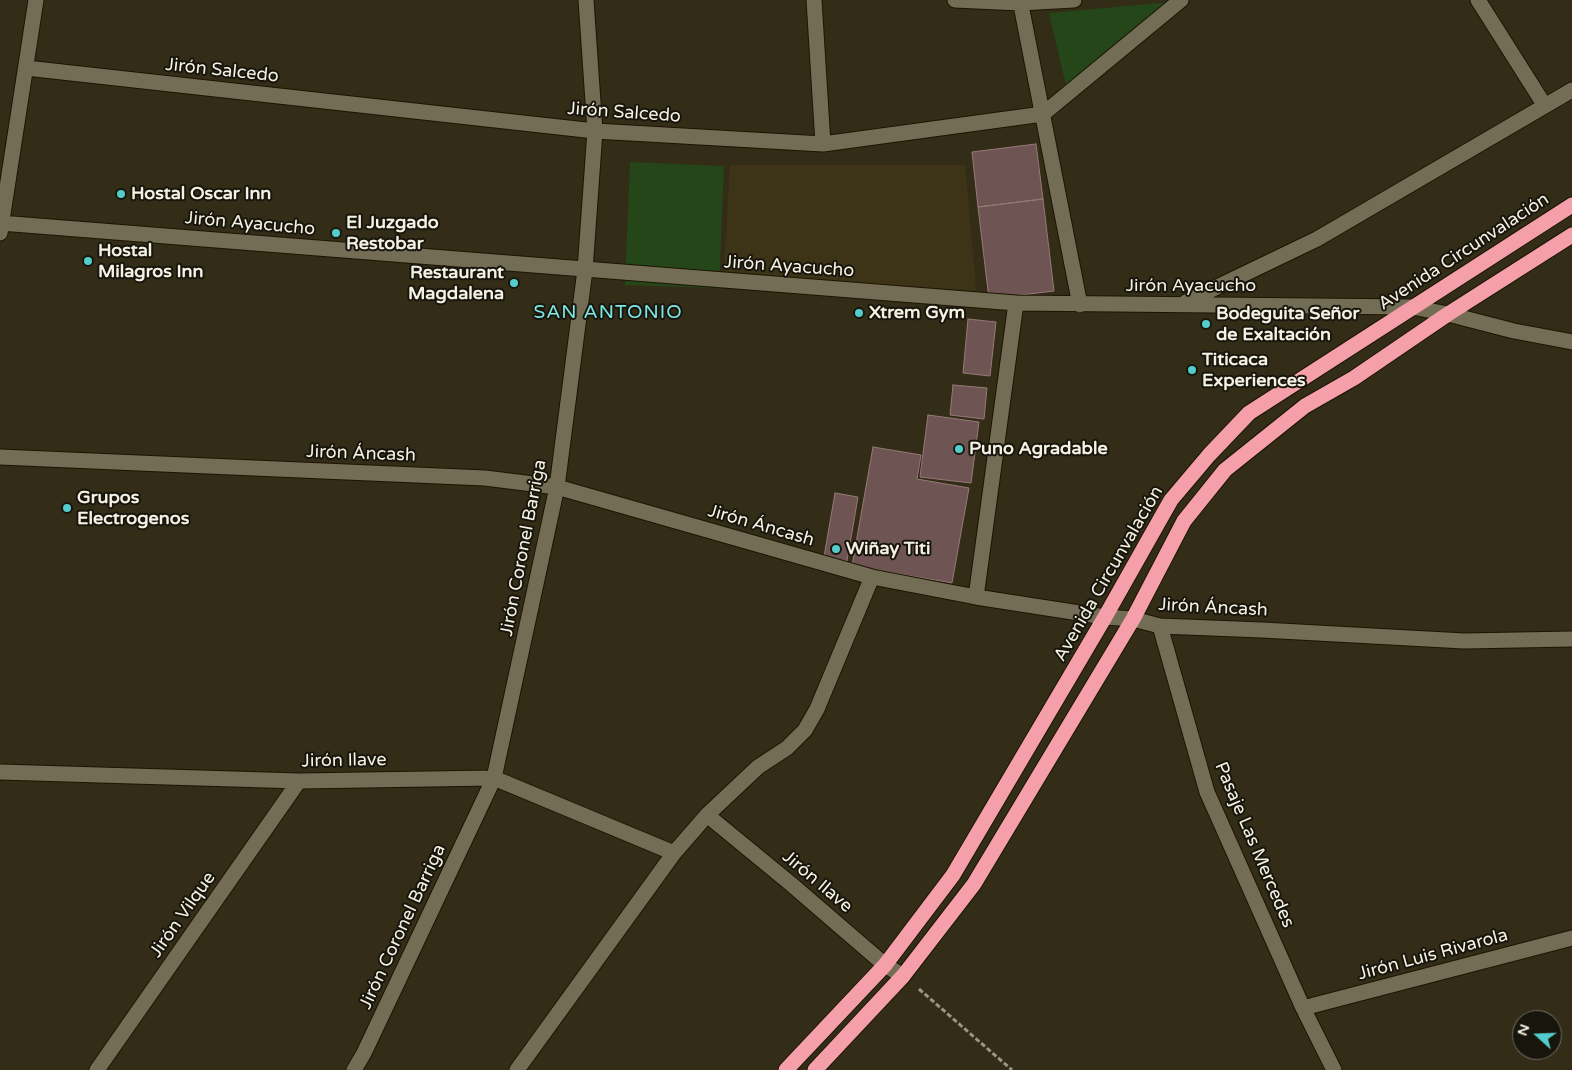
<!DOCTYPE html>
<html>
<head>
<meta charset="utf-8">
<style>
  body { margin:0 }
  #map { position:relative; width:1572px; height:1070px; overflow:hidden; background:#332d18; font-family:"Varela Round",sans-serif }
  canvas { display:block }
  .north { position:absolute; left:1512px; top:1010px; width:50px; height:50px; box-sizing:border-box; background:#18150c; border:1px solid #706d62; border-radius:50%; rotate:290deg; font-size:14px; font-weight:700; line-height:20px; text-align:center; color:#f5f1e4 }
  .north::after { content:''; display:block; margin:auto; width:18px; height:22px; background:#53cdcb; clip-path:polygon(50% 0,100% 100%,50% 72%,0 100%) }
</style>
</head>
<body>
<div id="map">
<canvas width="1572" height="1070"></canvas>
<div class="north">N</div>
</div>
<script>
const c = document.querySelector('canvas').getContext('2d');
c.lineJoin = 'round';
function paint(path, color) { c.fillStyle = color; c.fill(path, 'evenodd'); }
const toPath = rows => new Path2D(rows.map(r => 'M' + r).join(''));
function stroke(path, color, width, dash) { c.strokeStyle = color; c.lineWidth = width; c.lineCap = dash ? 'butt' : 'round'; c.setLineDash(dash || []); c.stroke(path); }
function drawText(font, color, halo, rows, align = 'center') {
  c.font = font + ' "Varela Round",sans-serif'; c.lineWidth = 4; c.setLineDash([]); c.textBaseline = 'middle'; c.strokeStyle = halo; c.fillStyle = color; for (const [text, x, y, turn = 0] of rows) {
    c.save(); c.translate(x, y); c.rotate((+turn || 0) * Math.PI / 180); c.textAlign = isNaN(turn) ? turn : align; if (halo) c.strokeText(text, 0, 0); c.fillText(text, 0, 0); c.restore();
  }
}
paint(toPath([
  [730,165,965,165,977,299,723,288]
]), '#3d3418');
paint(toPath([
  [1172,2,1066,86,1049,13],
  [630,162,724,166,719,288,625,285]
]), '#244618');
const building = toPath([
  [1036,144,1043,199,978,207,972,152,1036,144],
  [1043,199,1054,291,989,299,978,207,1043,199],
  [968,319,996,322,990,376,963,373,968,319],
  [953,385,987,388,984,419,950,415,953,385],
  [928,415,979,422,971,483,920,477,928,415],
  [873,447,921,455,917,479,969,488,952,583,852,566,873,447],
  [835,493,858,497,847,561,824,557,835,493]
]);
paint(building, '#6e5452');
stroke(building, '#967a78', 1);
const minor = toPath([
  [814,0,823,144],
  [955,0,1020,3,1074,0],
  [1020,0,1080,305],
  [1478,0,1545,106],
  [26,68,595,131,823,144,1043,114,1181,0],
  [0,223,1016,303,1412,307,1448,314,1514,331,1572,342],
  [0,233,36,0],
  [1186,302,1317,239,1572,90],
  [0,457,485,478,557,487,872,577,976,597,1105,617,1133,619,1160,626,1262,630,1464,641,1572,639],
  [976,597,1016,303],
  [1160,626,1207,792,1303,1008,1334,1070],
  [0,772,299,781,494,778,674,853],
  [707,815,791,884,885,965,903,976],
  [1303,1008,1572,938],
  [97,1070,299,781],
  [354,1070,364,1053,494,778,557,487,585,270,595,131,586,0],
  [517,1070,674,853,707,815,758,767,787,748,805,730,817,709,872,577]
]);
const highway = toPath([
  [786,1070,885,965,953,875,1105,617,1171,500,1209,455,1249,413,1572,205],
  [815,1070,903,976,974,884,1133,619,1184,521,1225,470,1305,406,1354,378,1448,314,1572,235]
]);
stroke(minor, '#1b1502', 17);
stroke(highway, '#1b1502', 17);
stroke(toPath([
  [919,989,1012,1070]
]), '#9a9584', 3, [5, 2.5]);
stroke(minor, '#746d56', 15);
stroke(highway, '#f49fa9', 15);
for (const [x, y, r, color] of [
  [121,194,5,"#53cdcb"],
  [336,233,5,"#53cdcb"],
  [88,261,5,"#53cdcb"],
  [514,283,5,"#53cdcb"],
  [859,313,5,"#53cdcb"],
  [1206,324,5,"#53cdcb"],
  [1192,370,5,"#53cdcb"],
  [959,449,5,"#53cdcb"],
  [67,508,5,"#53cdcb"],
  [836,549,5,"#53cdcb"]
]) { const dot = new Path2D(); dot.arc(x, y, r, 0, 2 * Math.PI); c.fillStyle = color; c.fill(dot); stroke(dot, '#18150c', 2); }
drawText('18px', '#f5f1e4', '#18150c', [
  ["Jirón Salcedo",222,71,6],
  ["Jirón Salcedo",624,113,4],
  ["Jirón Ayacucho",250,224,5],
  ["Avenida Circunvalación",1464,252,-33],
  ["Jirón Ayacucho",789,267,4],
  ["Jirón Ayacucho",1191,286],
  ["Jirón Áncash",361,454,2],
  ["Jirón Áncash",761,526,16],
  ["Jirón Coronel Barriga",524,548,-79],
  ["Avenida Circunvalación",1109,574,-60],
  ["Jirón Áncash",1213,608,3],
  ["Jirón Ilave",344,761,-1],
  ["Pasaje Las Mercedes",1254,845,67],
  ["Jirón Ilave",817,882,40],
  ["Jirón Vilque",183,915,-55],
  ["Jirón Coronel Barriga",403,927,-65],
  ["Jirón Luis Rivarola",1433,955,-15]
]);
drawText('bold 18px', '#f5f1e4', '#18150c', [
  ["Hostal Oscar Inn",131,194],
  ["El Juzgado",346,223],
  ["Restobar",346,244],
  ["Hostal",98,251],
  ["Milagros Inn",98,272],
  ["Restaurant",504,273,"right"],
  ["Magdalena",504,294,"right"],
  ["Xtrem Gym",869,313],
  ["Bodeguita Señor",1216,314],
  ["de Exaltación",1216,335],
  ["Titicaca",1202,360],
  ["Experiences",1202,381],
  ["Puno Agradable",969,449],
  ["Grupos",77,498],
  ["Electrogenos",77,519],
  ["Wiñay Titi",846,549]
], 'left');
c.letterSpacing = '1px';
drawText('19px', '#7ce7e5', '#18150c', [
  ["SAN ANTONIO",608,313]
]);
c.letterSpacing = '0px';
</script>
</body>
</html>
